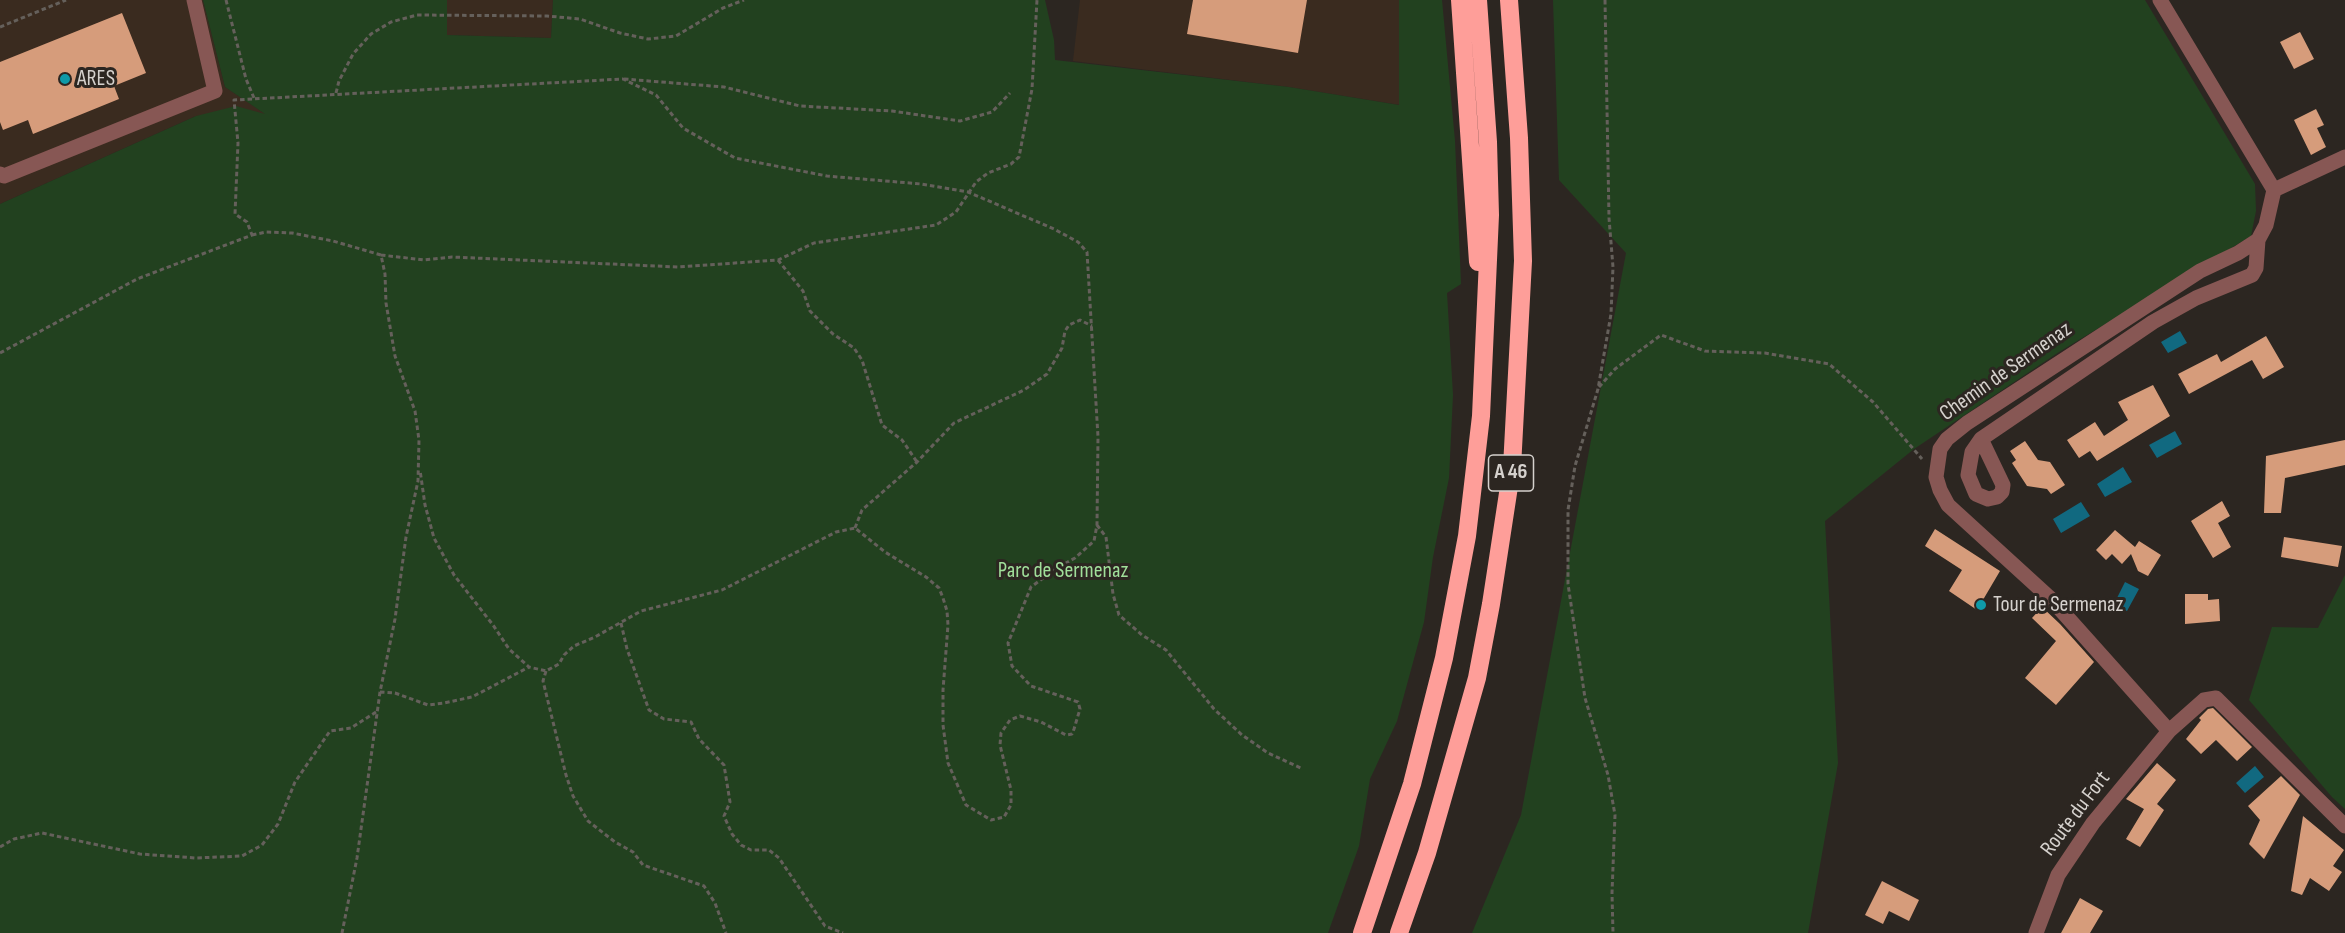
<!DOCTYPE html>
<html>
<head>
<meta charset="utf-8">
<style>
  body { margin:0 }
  canvas { display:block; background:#2c2621 }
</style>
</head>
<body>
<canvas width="2345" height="933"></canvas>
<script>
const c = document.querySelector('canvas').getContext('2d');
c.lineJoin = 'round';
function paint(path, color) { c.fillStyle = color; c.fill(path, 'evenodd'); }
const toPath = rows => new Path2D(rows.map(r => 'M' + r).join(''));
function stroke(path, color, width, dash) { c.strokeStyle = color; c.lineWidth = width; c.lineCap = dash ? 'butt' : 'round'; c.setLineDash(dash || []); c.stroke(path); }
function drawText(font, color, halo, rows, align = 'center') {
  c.font = font + ' "Sofia Sans Condensed",sans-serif'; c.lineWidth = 6; c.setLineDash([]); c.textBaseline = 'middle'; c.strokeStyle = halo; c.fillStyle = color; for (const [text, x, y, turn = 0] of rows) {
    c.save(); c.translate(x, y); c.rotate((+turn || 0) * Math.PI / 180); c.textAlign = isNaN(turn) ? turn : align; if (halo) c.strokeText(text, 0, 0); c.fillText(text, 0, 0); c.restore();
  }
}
paint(toPath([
  [0,0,203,0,225,87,267,115,196,116,0,204],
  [447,0,553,0,551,38,446,35],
  [1080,0,1399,0,1400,105,1289,87,1073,61]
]), '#3a2b1f');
paint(toPath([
  [203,0,447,0,447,35,551,38,553,0,1045,0,1054,40,1055,60,1289,87,1399,105,1399,0,1442,0,1455,141,1461,284,1447,293,1453,395,1449,478,1433,557,1424,622,1397,721,1370,779,1359,846,1328,933,0,933,0,204,196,116,236,106,265,114,225,87],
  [1553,0,2145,0,2255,184,2256,211,2251,236,2059,352,1914,449,1825,521,1838,763,1808,933,1472,933,1521,815,1626,253,1559,180],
  [2345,575,2345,809,2332,797,2249,700,2272,627,2318,628]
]), '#22411f');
paint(toPath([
  [2180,331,2187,343,2168,353,2161,342],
  [2175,431,2182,444,2157,458,2149,445],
  [2123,467,2132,482,2105,497,2097,484],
  [2081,502,2090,516,2061,533,2053,519],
  [2125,582,2139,589,2127,611,2114,604],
  [2255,766,2264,777,2245,793,2236,783]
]), '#116980');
paint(toPath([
  [1193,0,1307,0,1298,53,1187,34],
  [122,13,146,73,114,86,119,99,33,134,28,120,3,130,0,122,0,62],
  [2300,32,2314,59,2294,69,2280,42],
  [2316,109,2324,125,2317,128,2326,147,2311,155,2294,120],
  [2266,336,2284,367,2263,379,2252,360,2189,394,2178,374,2217,354,2221,362],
  [2153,385,2170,416,2097,461,2090,451,2079,458,2067,440,2095,422,2104,436,2128,420,2118,402],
  [2345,440,2345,465,2285,478,2281,513,2264,513,2266,456],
  [2025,441,2038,460,2050,462,2065,485,2051,494,2047,489,2027,486,2012,463,2016,460,2010,451],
  [2222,501,2230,516,2218,523,2231,547,2213,558,2191,521],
  [1935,529,2000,571,1977,610,1949,591,1962,570,1925,546],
  [2115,530,2135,547,2139,541,2161,555,2148,576,2138,571,2131,554,2122,564,2112,554,2106,560,2096,550],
  [2284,537,2342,546,2338,567,2281,557],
  [2185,594,2208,594,2208,600,2219,599,2220,621,2185,624],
  [2042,607,2060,624,2094,662,2056,705,2025,678,2056,641,2032,618],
  [2213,708,2252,747,2237,761,2216,740,2201,754,2186,739,2201,720,2199,718,2208,709],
  [2157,763,2176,780,2157,804,2164,810,2140,847,2126,839,2144,809,2126,799],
  [2281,776,2300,795,2264,859,2249,844,2260,820,2248,806],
  [2303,816,2344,850,2333,866,2342,872,2329,891,2310,878,2302,895,2291,891],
  [1882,881,1919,900,1909,921,1889,911,1883,924,1865,915],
  [2080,898,2103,911,2090,933,2061,933]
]), '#d69c7b');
stroke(toPath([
  [226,0,246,79,254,98],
  [1605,0,1609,218,1613,267,1611,314,1598,389,1575,466,1568,510,1568,584,1585,698,1608,775,1615,815,1612,893,1613,933],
  [0,27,66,0],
  [624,79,724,87,800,106,892,111,960,121,992,112,1010,93],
  [336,93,339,81,353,54,371,34,391,22,417,15,547,16,580,19,620,33,648,39,676,36,723,8,744,0],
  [252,235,266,232,292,233,333,241,381,255,385,274,386,303,395,356,415,411,419,440,418,481,406,537,395,619,380,692,357,858,342,933],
  [381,255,424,260,452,257,678,267,778,260,814,243,936,225,956,212,976,182,988,173,1011,164,1019,157,1032,89,1037,0],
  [778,260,803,291,810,311,833,334,854,348,862,360,882,425,902,440,917,462],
  [0,353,137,279,252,235,247,222,235,214,238,143,234,100,623,79,656,95,683,128,735,158,827,176,921,184,968,192,1054,229,1078,242,1087,252,1098,437,1097,525,1094,541,1075,558,1057,568,1031,587,1008,643,1012,666,1031,686,1078,702,1080,709,1074,729,1072,734,1066,735,1041,722,1020,716,1010,720,1001,733,1000,745,1011,790,1011,805,1004,817,991,820,966,805,948,763,943,725,943,690,948,625,947,611,943,598,939,588,926,577,885,552,855,528,836,532,722,590,641,611,595,637,574,646,564,655,559,664,546,671,529,667,509,649,493,625,454,575,434,538,425,505,420,470],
  [1599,387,1615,369,1661,335,1705,351,1765,353,1829,364,1873,402,1922,459],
  [1097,525,1106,537,1113,594,1119,615,1142,635,1166,650,1214,709,1242,735,1268,753,1303,769],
  [855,528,862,510,917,462,954,423,1024,390,1047,374,1062,348,1065,331,1069,325,1080,320,1092,326],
  [621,623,627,649,649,710,664,719,691,722,699,739,724,765,730,802,724,816,732,834,741,845,751,850,769,850,779,858,825,926,843,933],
  [546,671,543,681,566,775,573,796,588,821,615,842,633,852,643,865,704,886,715,903,726,933],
  [380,692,395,693,428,705,444,703,472,697,529,667],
  [0,847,14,839,42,833,140,854,196,858,242,856,262,845,278,824,295,782,330,731,351,728,376,712]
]), '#65605b', 3, [4.5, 3]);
stroke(toPath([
  [2160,0,2274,190,2266,225,2258,240,2238,253,2200,271,1967,423,1947,439,1940,449,1936,477,1940,490,1948,505,2051,599,2169,731,2204,700,2216,698,2345,826],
  [0,174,4,176,215,91,194,0],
  [2274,190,2345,157],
  [1981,439,2003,485,2002,492,1997,497,1988,499,1976,494,1968,475,1972,452,1981,439,2153,322,2196,298,2252,275,2256,268,2258,240],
  [2036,933,2058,875,2093,823,2169,731]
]), '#875754', 15);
stroke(toPath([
  [1460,0,1478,262],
  [1362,933,1412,784,1444,658,1467,536,1481,416,1490,215,1488,142,1478,0],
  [1399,933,1427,853,1477,678,1491,604,1512,467,1523,261,1519,138,1509,0]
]), '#fe9e99', 18);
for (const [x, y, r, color] of [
  [65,79,6,"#0f9aa8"],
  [1981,605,6,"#0f9aa8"]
]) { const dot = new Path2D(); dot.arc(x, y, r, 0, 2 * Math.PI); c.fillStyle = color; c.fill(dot); stroke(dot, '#2c2621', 2); }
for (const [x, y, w] of [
  [1511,473,45]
]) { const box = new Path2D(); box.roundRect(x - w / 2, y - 18, w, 36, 4.5); c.fillStyle = '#2c2621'; c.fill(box); stroke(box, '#d5d1cd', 1.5); }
drawText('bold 21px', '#d5d1cd', null, [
  ["A 46",1511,473]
]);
drawText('22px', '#d5d1cd', '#2c2621', [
  ["ARES",77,79],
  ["Tour de Sermenaz",1993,605]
], 'left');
drawText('22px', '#d5d1cd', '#2c2621', [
  ["Chemin de Sermenaz",2006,372,-35],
  ["Route du Fort",2076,814,-53]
]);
drawText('22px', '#a0df9a', '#2c2621', [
  ["Parc de Sermenaz",1063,571]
]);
</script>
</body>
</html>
